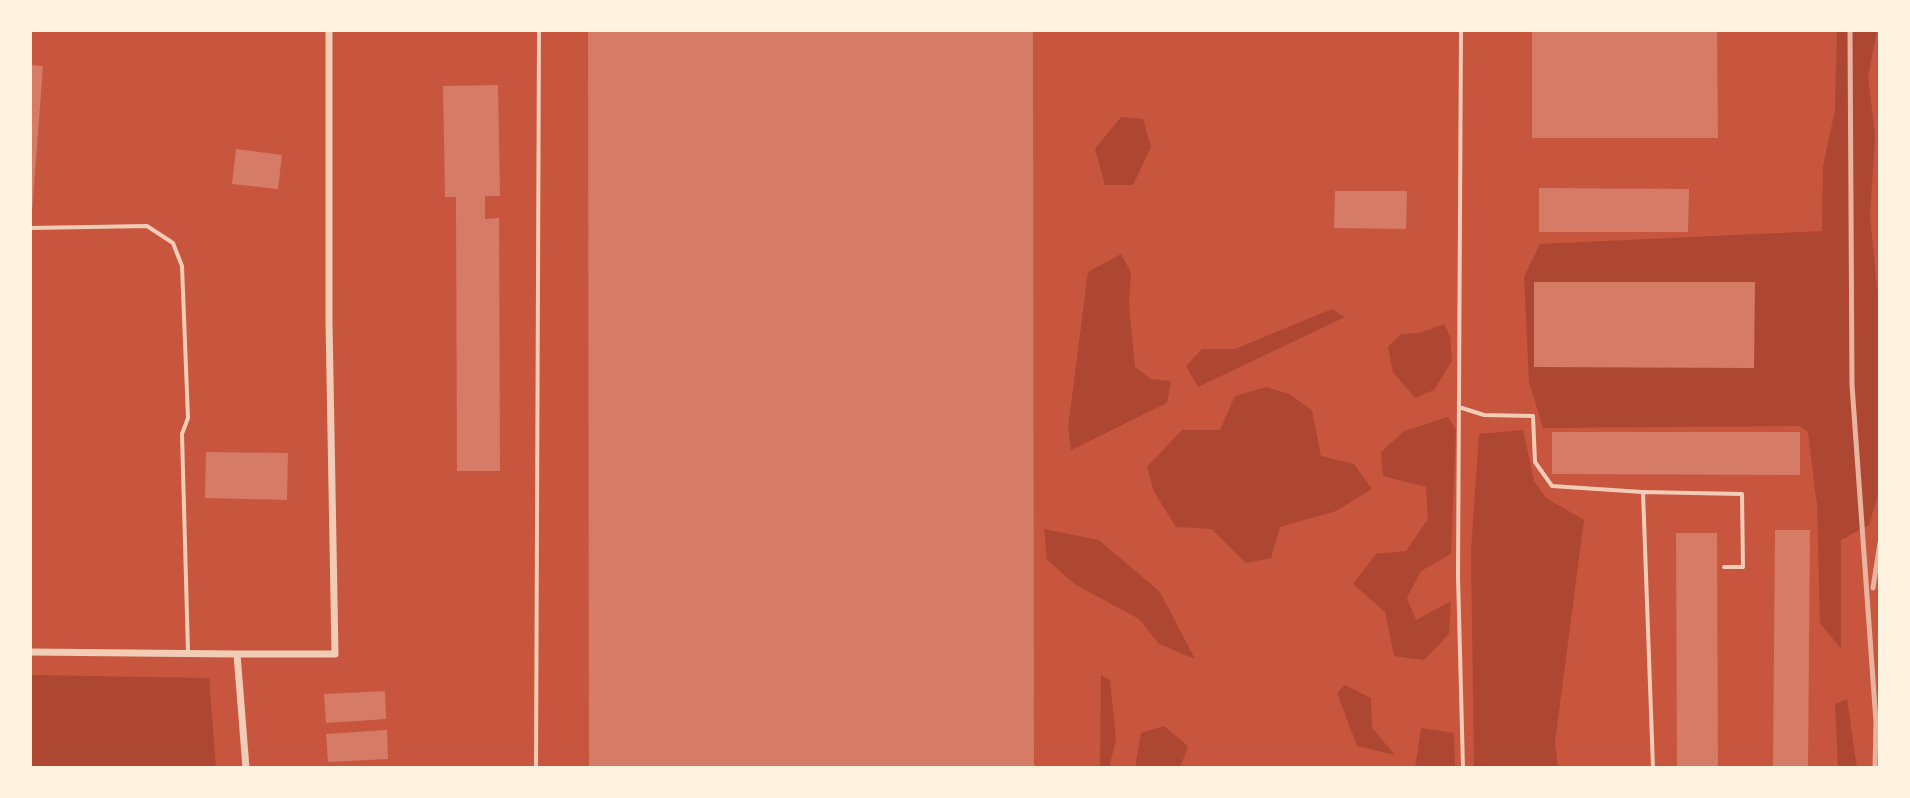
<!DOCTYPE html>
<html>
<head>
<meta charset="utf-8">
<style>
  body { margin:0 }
  #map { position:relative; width:1910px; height:798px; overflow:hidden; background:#c8553d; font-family:"Nunito Sans",sans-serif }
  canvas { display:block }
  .frame { position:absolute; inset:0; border:32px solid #fff3e0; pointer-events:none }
</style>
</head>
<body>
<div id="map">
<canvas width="1910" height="798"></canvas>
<div class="frame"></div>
</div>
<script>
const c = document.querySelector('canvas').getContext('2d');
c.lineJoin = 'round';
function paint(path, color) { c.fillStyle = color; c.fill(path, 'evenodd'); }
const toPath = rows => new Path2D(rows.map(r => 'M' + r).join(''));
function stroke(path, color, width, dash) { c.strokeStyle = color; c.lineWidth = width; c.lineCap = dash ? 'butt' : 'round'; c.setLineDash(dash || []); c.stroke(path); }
paint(toPath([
  [1837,30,1877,30,1868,77,1875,135,1870,216,1880,321,1879,491,1869,525,1841,540,1841,649,1820,623,1817,505,1808,432,1800,426,1543,428,1529,382,1524,277,1540,244,1822,231,1823,166,1835,110],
  [1121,117,1143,119,1151,147,1133,185,1105,185,1095,149],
  [1121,254,1131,272,1129,304,1135,367,1151,379,1171,381,1167,403,1071,450,1068,428,1088,272],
  [1332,309,1345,317,1198,387,1186,366,1202,349,1235,349],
  [1444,324,1450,336,1452,361,1434,390,1415,398,1393,372,1388,347,1401,334,1419,333],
  [1267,387,1289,394,1312,410,1321,456,1354,464,1372,489,1336,511,1280,527,1271,558,1246,563,1212,529,1176,527,1154,492,1147,467,1182,430,1220,430,1235,396],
  [1448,417,1456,430,1451,554,1421,571,1407,598,1416,620,1451,601,1449,634,1424,660,1394,656,1385,612,1353,584,1376,554,1406,551,1428,519,1426,487,1383,476,1381,452,1404,431],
  [1523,430,1534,481,1546,498,1584,520,1555,742,1558,768,1474,768,1471,550,1479,434],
  [1044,529,1099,540,1160,592,1195,659,1159,644,1139,619,1076,585,1047,560],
  [30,675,209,678,216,768,30,768],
  [1101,675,1110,680,1116,740,1109,768,1100,768],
  [1345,685,1371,698,1372,728,1395,755,1357,746,1337,693],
  [1847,699,1857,768,1838,768,1835,704],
  [1164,726,1188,746,1180,768,1135,768,1141,733],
  [1421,728,1454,733,1455,768,1415,768]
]), '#ae4732');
paint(toPath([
  [588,30,1033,30,1034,768,589,768],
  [1532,30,1717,30,1718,138,1532,138],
  [30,65,43,66,32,213,30,213],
  [498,85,500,196,485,196,485,219,499,218,500,471,457,471,456,197,445,197,443,86],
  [236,149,282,155,278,189,232,184],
  [1539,188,1689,189,1688,232,1539,232],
  [1335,191,1407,191,1406,229,1334,228],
  [1534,282,1755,282,1754,368,1534,367],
  [1552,432,1800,432,1800,475,1552,474],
  [206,452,288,453,287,500,205,498],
  [1775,530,1810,530,1808,768,1773,768],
  [1676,533,1717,533,1718,768,1677,768],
  [385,691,386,719,326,723,324,694],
  [387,730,388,759,328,762,326,734]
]), '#d67c66');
stroke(toPath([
  [1461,30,1458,576,1463,768],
  [30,228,147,226,173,243,182,266,188,418,182,434,188,652],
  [1462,408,1484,415,1533,416,1535,462,1552,486,1642,492],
  [536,768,539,30],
  [1653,768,1643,492,1742,494,1743,567,1724,567]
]), '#f1ccb7', 4);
stroke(toPath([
  [30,652,237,654],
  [246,768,237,654,335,654,329,322,329,30]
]), '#f1ccb7', 7);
stroke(toPath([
  [1850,30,1852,385,1876,722,1875,768],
  [1873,588,1880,543]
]), '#e9b49f', 5);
</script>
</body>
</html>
